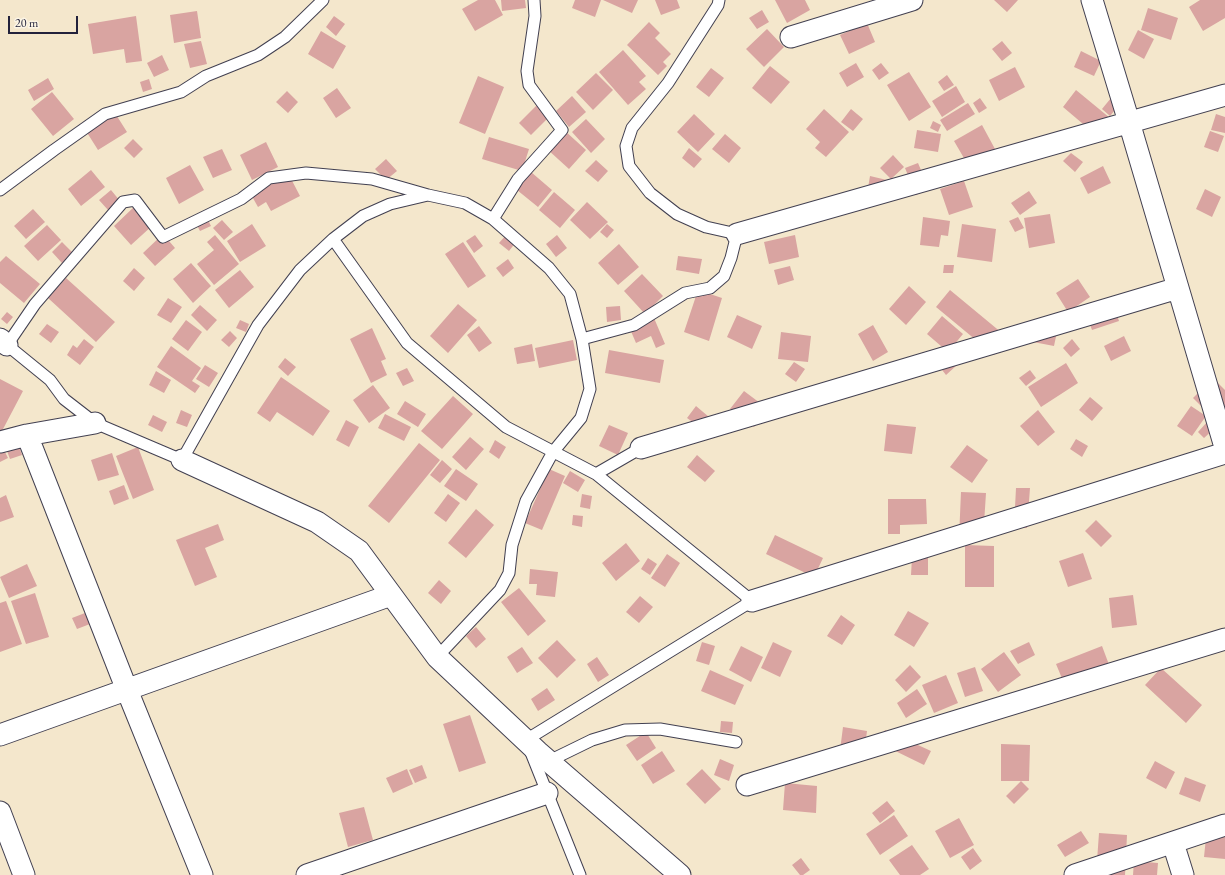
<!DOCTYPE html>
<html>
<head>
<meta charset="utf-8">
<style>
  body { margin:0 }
  #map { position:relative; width:1225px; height:875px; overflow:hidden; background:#f4e7cc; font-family:"EB Garamond",serif }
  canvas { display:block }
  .scale { position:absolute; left:8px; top:16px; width:70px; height:18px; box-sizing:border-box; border:2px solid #22223b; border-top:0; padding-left:5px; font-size:12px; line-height:14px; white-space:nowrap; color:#22223b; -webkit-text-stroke:3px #fcf5e5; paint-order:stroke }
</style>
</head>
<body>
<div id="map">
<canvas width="1225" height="875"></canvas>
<div class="scale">20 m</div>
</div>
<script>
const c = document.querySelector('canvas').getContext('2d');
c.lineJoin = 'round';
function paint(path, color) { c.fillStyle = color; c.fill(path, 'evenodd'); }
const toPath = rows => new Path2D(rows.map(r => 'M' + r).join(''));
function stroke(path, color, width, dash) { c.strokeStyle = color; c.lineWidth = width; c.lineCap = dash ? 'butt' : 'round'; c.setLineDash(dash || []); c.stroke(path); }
paint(toPath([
  [478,0,495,0,503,15,475,31,462,9],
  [501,0,525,0,526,8,502,11],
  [575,0,601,0,595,17,572,8],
  [603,0,638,0,632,13],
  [655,0,677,0,680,8,661,15],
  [775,0,805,0,810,10,787,23],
  [994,0,1018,0,1007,12],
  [1200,0,1225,0,1225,18,1203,31,1189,7],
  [1148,8,1178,18,1171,40,1141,30],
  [762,10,769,22,757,29,749,18],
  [197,11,201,38,174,43,170,15],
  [136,16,142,61,126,63,124,49,93,54,88,24],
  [334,16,345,24,336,36,326,27],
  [649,22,660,33,655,38,671,54,663,62,667,66,658,75,627,45],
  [867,23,875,42,849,54,840,35],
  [767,29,784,47,764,67,746,49],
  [1138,30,1154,39,1144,59,1128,50],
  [321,31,346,46,333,69,308,54],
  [201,41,207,64,190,68,184,44],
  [1002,41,1012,53,1002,61,992,49],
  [623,50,646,76,639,82,646,89,628,105,599,72],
  [1081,51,1101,61,1094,76,1074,67],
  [162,55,169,70,154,77,147,63],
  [856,63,864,77,847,87,839,73],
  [881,63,889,73,879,80,872,70],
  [770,66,790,82,771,104,752,88],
  [1015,67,1025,87,999,101,989,80],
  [711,68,724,78,709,97,696,87],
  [909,72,931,107,909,121,887,85],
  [596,73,613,90,593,110,576,92],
  [947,75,954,85,944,91,938,82],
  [478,76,504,87,485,134,459,123],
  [48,78,54,89,34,101,28,90],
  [149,79,152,89,143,92,140,82],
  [956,86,965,102,942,117,932,101],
  [337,88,351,108,336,118,323,98],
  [1076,90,1110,118,1096,135,1063,107],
  [287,91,298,102,288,113,276,102],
  [52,92,74,119,53,136,31,109],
  [572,96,586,112,569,127,556,111],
  [980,98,987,108,979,113,973,103],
  [1111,98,1119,105,1110,116,1102,109],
  [968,103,975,114,947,131,940,120],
  [537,105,549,117,531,135,519,123],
  [824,109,849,132,826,157,815,148,820,142,806,129],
  [851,109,863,119,853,131,841,122],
  [115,113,127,132,98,150,86,131],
  [694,114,715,134,698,152,677,132],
  [1216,114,1225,117,1225,133,1211,130],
  [586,119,605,139,591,153,572,132],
  [933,121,941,125,938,132,930,128],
  [982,125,995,149,968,165,954,141],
  [564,130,586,150,569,169,547,149],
  [917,130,941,134,938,152,914,148],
  [1210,131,1224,136,1218,152,1204,147],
  [725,134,741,148,729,163,712,149],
  [489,137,529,149,522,171,482,159],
  [133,139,143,149,134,158,124,148],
  [266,142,278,167,252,180,240,155],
  [689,148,702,159,694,168,682,158],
  [222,149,232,170,213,178,203,157],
  [1071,153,1083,162,1075,172,1063,161],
  [893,155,904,167,891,179,880,168],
  [386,159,397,171,386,180,375,169],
  [596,160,608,171,598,182,585,171],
  [918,163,929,189,916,195,905,168],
  [190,165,204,190,179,204,166,178],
  [1103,166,1111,183,1088,194,1080,178],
  [91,170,105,187,81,206,68,189],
  [287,171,300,196,271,211,266,202,258,207,249,191],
  [531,172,552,190,538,207,517,190],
  [870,176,891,181,867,194],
  [964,181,973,207,949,215,940,189],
  [1205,189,1221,197,1212,217,1196,209],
  [111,190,120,201,108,210,99,200],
  [1029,191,1037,203,1020,215,1011,203],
  [554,192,575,210,560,228,539,210],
  [587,202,608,222,590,239,570,220],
  [135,206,153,225,131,245,114,226],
  [33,209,45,222,26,239,14,226],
  [204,212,211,226,200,231,193,218],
  [1050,214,1055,243,1029,248,1024,218],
  [923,217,950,221,948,236,941,235,939,247,920,245],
  [1018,217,1024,228,1015,232,1009,221],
  [222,220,233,232,224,240,213,228],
  [252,224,266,246,240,262,227,241],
  [607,224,614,230,607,238,600,232],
  [962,224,996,229,992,262,957,257],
  [47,225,61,240,38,261,24,246],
  [163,234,175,248,155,266,143,253],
  [507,234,516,242,509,251,499,243],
  [215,235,239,264,214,285,197,264,214,250,207,242],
  [475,235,483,246,474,253,466,241],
  [557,235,567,248,556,257,546,244],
  [795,235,799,257,769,264,764,242],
  [62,242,72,252,62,263,52,252],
  [463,242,486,276,468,288,445,254],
  [619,244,639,267,618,285,598,263],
  [6,256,40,284,24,303,0,283,0,262],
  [678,256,702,259,699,274,676,270],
  [508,259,514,268,503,277,496,268],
  [191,263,211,286,193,303,173,279],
  [944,265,954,265,953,273,943,273],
  [790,266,794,280,778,285,774,270],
  [134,268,145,278,134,291,123,281],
  [240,270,254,287,229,308,215,290],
  [642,274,663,296,645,314,624,291],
  [66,278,115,322,96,342,48,298],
  [1078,279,1090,297,1068,312,1056,293],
  [909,286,926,302,906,325,889,309],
  [698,290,722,298,709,341,684,332],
  [950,290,1008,338,994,355,936,307],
  [168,298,182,307,171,323,157,315],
  [1111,298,1119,321,1092,330,1084,308],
  [458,304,477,320,448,353,430,336],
  [200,305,217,320,207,331,191,315],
  [620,306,621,320,607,322,606,307],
  [7,312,13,317,7,324,1,319],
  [737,315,762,326,752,349,727,337],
  [942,316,963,334,948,352,927,334],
  [654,318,665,344,656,348,651,336,636,343,630,329],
  [186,320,202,332,188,351,172,339],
  [240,320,249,324,246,332,236,328],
  [47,324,59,332,51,343,39,334],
  [873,325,888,352,873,361,858,334],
  [479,326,492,343,479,352,467,335],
  [1058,327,1054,346,1028,341],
  [372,328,386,359,381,361,387,375,371,383,350,339],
  [230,331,237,338,229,347,221,340],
  [781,332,811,336,808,362,778,359],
  [1124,336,1131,351,1111,361,1104,346],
  [84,339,94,347,80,365,67,355,73,345,77,348],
  [1072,339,1080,349,1071,357,1063,348],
  [573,340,577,360,539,368,535,348],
  [532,344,535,361,517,364,514,348],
  [171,346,201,368,192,381,200,386,195,393,157,367],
  [609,350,664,360,660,383,605,373],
  [951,357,957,365,946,375,939,366],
  [285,358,296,367,288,376,278,367],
  [794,362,805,369,796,382,785,374],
  [1066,363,1078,383,1041,407,1028,387],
  [205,365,218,373,209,387,196,379],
  [407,368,414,381,403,386,396,373],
  [1030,370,1036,378,1026,386,1019,378],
  [156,371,171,380,164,393,149,385],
  [281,377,330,411,313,436,277,412,270,422,257,413],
  [1213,378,1225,390,1225,408,1214,419,1193,398],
  [0,379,23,391,2,431,0,430],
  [373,385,390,408,369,423,353,400],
  [744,391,768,409,754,427,730,409],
  [453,396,473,414,442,449,421,431],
  [1090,397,1103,408,1092,421,1079,410],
  [405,401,426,414,418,427,397,414],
  [696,406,709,417,701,428,687,418],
  [1191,406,1206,416,1192,436,1177,426],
  [181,410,192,415,187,427,176,423],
  [1038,410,1055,432,1038,446,1020,426],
  [385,414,411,427,404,441,378,428],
  [153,415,167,422,162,432,148,425],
  [346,420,359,427,349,447,336,440],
  [1208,421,1215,428,1204,438,1198,432],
  [887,424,916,427,912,454,884,451],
  [609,425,628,433,618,455,599,446],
  [470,437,484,449,466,470,452,457],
  [16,438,22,455,10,459,4,443],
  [1076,439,1088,446,1082,457,1070,449],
  [495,440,506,447,499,459,489,452],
  [419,443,440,460,389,523,368,506],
  [0,444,1,444,8,458,0,462],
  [967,445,988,460,972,483,950,467],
  [138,447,154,490,133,499,116,456],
  [112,453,119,475,98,481,91,460],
  [697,455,715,471,705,482,687,467],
  [442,460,452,469,440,483,430,475],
  [456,469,478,484,466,501,444,486],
  [549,469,565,476,542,530,525,523],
  [570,471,585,480,578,492,563,483],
  [124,485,129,499,114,505,109,491],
  [1016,488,1030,488,1027,528,1014,527],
  [961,492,986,493,983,539,959,538],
  [448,494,460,503,446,522,434,513],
  [582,494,592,496,590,509,580,507],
  [6,495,14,517,0,522,0,498],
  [888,499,926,499,927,524,900,525,900,534,888,534],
  [476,509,494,525,466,558,448,543],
  [573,515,583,516,582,527,572,525],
  [1096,520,1112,536,1101,547,1085,531],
  [218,524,224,540,205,548,217,577,195,586,176,540],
  [775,535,823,558,814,577,766,554],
  [626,543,640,561,616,581,602,563],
  [965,545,994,546,994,587,965,587],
  [1083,553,1092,579,1068,587,1059,561],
  [667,554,680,563,665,587,651,578],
  [912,557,928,557,928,575,911,575],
  [648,558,657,564,650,575,641,569],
  [27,564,37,586,9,598,0,577],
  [530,569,558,572,555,597,536,595,537,584,529,584],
  [439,580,451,591,441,604,428,593],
  [519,588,546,621,528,636,501,602],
  [35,593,49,637,26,644,11,601],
  [1133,595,1137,625,1112,628,1109,598],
  [640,596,653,607,639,623,626,612],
  [6,601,22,644,0,652,0,603],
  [908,611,929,623,914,647,894,635],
  [85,613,90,624,77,629,72,618],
  [841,615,855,625,842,645,827,636],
  [476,627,486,639,476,648,466,636],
  [557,640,576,660,557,678,538,658],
  [702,642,715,646,709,665,696,661],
  [773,642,792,651,780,677,761,668],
  [1029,642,1035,655,1018,664,1010,651],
  [741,646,763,657,751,682,729,670],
  [1102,646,1111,670,1066,688,1056,664],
  [522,647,533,663,517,673,507,657],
  [1004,652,1021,675,998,692,981,669],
  [597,657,609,675,598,682,587,664],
  [910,665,921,677,906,692,895,680],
  [975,667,983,691,965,697,957,673],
  [1161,668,1202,705,1186,723,1145,685],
  [710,670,744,685,735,705,701,691],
  [946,675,958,703,934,713,922,685],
  [547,688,555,700,538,711,531,699],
  [917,689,927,704,906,718,897,703],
  [470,715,486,763,459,772,443,724],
  [721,721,733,722,732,733,720,732],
  [843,727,867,731,863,761,839,758],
  [885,730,931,751,924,765,879,743],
  [646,732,656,748,637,761,626,745],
  [1001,744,1030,745,1029,781,1001,781],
  [662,751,675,771,653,784,641,765],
  [720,759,734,765,729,781,714,775],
  [1155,761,1175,772,1166,789,1146,778],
  [422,765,427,778,415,783,409,770],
  [407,769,413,784,393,793,386,778],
  [702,769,721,789,705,804,686,784],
  [1185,777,1206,785,1200,802,1179,794],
  [1021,781,1029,789,1014,804,1006,796],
  [785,783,817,786,816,813,783,810],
  [887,801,895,811,880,823,872,813],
  [364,807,373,840,348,847,339,813],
  [894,815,908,836,880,855,866,834],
  [959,818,974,845,950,858,935,831],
  [1207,828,1225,830,1225,859,1204,857],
  [1081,831,1089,843,1065,857,1057,845],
  [1099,833,1127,835,1125,875,1096,875],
  [912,845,929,869,920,875,900,875,889,860],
  [973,848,982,861,970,870,961,857],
  [801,858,810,870,803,875,800,875,792,865],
  [1134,861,1158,863,1157,875,1133,875]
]), '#d9a4a1');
const lane = toPath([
  [0,190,54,150,105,114,181,92,206,76,258,55,285,37,323,0],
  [428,195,372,179,306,173,269,178,241,199,163,237,135,200,123,202,35,304,7,345,50,380,64,399,95,423,182,460,258,325,300,270,333,239,407,343,506,427,596,474,752,601,526,740,580,875],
  [333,239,363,216,390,204,428,195,465,203,493,219],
  [582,339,634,325,685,293,710,288,724,276,731,258,737,234,706,227,677,214,650,193,629,166,626,146,632,128,668,83,718,5,719,0],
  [596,474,641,448],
  [437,657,500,590,509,573,512,545,526,501,553,452,581,418,590,389,582,339,570,294,549,268,493,219,518,179,562,130,529,85,527,71,535,16,534,0],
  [549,761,592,740,625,730,660,729,736,742]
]);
const street = toPath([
  [1092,0,1129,122,1225,447],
  [791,37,912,0],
  [737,234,1225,95],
  [0,339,7,345],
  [95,423,27,435,127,690,202,875],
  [0,442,27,435],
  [641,448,1178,288],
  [182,460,317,522,359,551,437,657,538,752,680,875],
  [752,601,1225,453],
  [0,735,391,595],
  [747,785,1225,639],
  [0,812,24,875],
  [1173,843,1183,875],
  [307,875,547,793],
  [1075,875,1225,825]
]);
stroke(lane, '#424051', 13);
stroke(street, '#424051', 23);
stroke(lane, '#fff', 11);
stroke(street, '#fff', 21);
</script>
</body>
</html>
